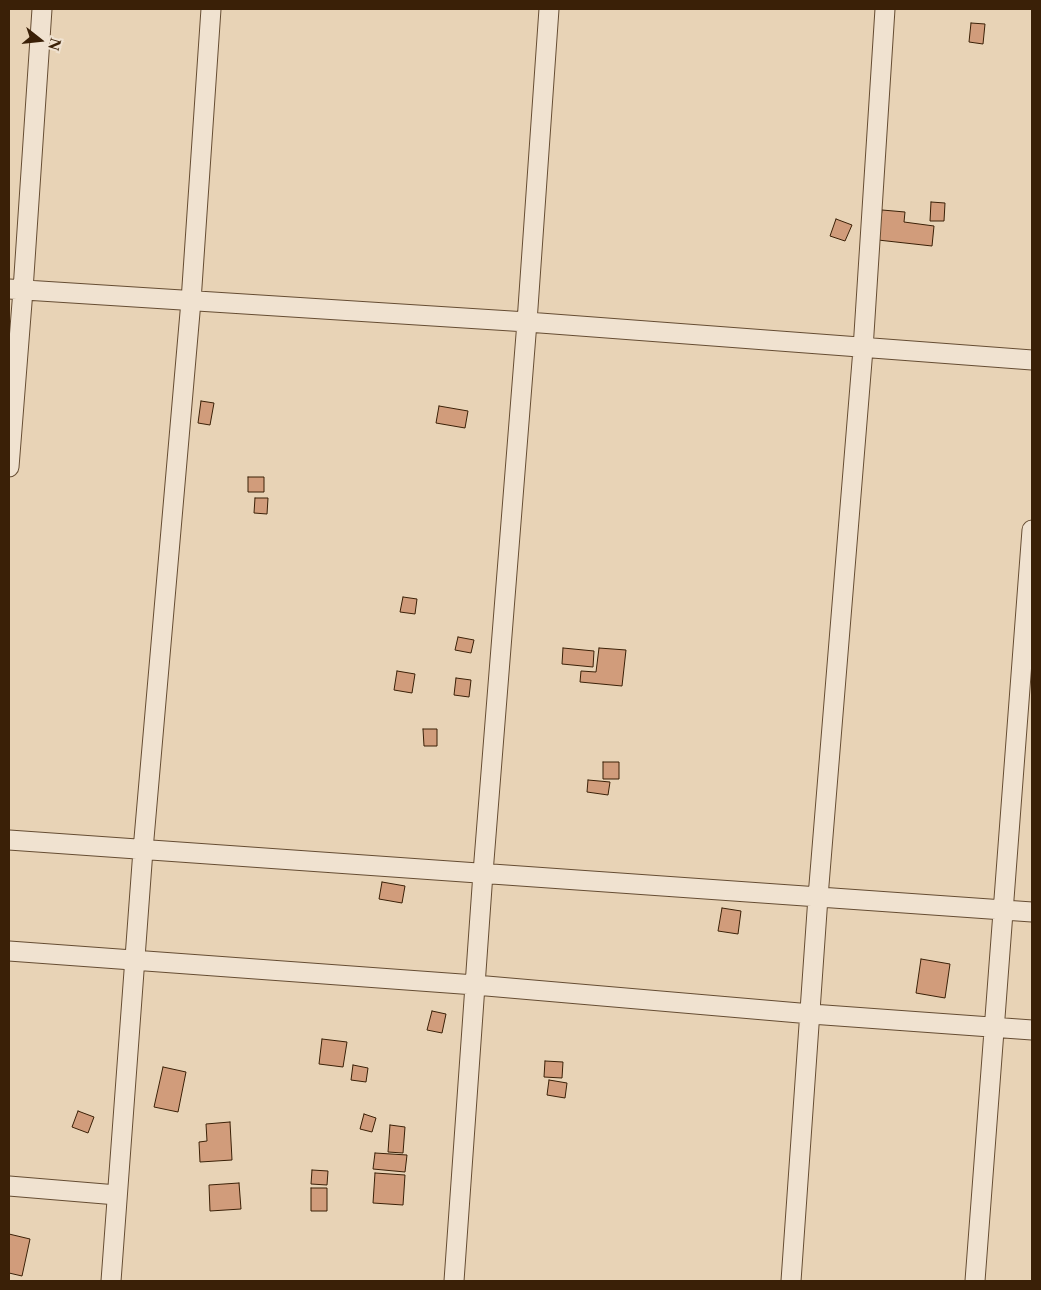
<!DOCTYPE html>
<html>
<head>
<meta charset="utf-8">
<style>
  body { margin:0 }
  #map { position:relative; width:1041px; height:1290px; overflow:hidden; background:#e8d3b6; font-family:"Libre Caslon Text",serif }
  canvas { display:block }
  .frame { position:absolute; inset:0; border:10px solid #3a2007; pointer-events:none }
  .north { position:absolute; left:15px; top:15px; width:50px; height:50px; -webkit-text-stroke:4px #f0e2d0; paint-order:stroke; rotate:106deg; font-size:14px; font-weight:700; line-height:20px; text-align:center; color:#3a2007 }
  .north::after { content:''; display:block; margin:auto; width:18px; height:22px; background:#3a2007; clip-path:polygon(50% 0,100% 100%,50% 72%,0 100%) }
</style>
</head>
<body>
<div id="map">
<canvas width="1041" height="1290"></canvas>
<div class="frame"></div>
<div class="north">N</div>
</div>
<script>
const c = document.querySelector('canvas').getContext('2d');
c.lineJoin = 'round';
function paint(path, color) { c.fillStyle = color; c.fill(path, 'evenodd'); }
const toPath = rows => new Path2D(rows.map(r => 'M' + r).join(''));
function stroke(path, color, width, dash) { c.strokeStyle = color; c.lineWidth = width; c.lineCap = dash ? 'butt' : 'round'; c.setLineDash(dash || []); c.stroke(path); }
const building = toPath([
  [971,23,985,24,983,44,969,42,971,23],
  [931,202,945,203,944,221,930,221,931,202],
  [882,210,905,212,904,222,934,226,932,246,878,240,882,210],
  [836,219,852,225,845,241,830,236,836,219],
  [201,401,214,403,210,425,198,423,201,401],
  [439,406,468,411,465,428,436,423,439,406],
  [248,477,264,477,264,492,248,492,248,477],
  [255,498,268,498,267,514,254,513,255,498],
  [403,597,417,599,415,614,400,612,403,597],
  [458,637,474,640,471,653,455,650,458,637],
  [563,648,594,651,593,667,562,664,563,648],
  [599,648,626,650,622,686,580,682,581,671,596,672,599,648],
  [397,671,415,674,412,693,394,690,397,671],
  [456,678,471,680,469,697,454,695,456,678],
  [423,729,437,729,437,746,424,746,423,729],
  [603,762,619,762,619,779,603,779,603,762],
  [588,780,610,782,608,795,587,792,588,780],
  [382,882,405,886,402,903,379,899,382,882],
  [722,908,741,911,738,934,718,931,722,908],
  [921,959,950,964,945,998,916,993,921,959],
  [432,1011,446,1014,442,1033,427,1030,432,1011],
  [322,1039,347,1042,343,1067,319,1064,322,1039],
  [545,1061,563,1062,562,1078,544,1077,545,1061],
  [353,1065,368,1068,366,1082,351,1080,353,1065],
  [163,1067,186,1072,178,1112,154,1107,163,1067],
  [549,1080,567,1083,565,1098,547,1095,549,1080],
  [78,1111,94,1117,88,1133,72,1127,78,1111],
  [364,1114,376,1118,372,1132,360,1129,364,1114],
  [230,1122,232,1160,200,1162,199,1142,207,1141,206,1124,230,1122],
  [390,1125,405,1127,403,1153,388,1152,390,1125],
  [375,1153,407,1155,405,1172,373,1169,375,1153],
  [312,1170,328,1171,327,1185,311,1184,312,1170],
  [375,1173,405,1175,403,1205,373,1203,375,1173],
  [239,1183,241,1209,210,1211,209,1185,239,1183],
  [311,1188,327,1188,327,1211,311,1211,311,1188],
  [9,1234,30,1239,22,1276,9,1273,9,1234]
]);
paint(building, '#d19c7b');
stroke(building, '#3a2007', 1);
const street = toPath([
  [9,289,527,322,1032,360],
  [9,467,23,290,42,9],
  [9,840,1032,912],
  [9,951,475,985,811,1014,1032,1030],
  [9,1186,117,1195],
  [111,1281,143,850,191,301,211,9],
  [454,1281,483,873,527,322,549,9],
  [791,1281,818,897,863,349,885,9],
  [975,1281,1032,530]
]);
stroke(street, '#664d33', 21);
stroke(street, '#f0e2d0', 19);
</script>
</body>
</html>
